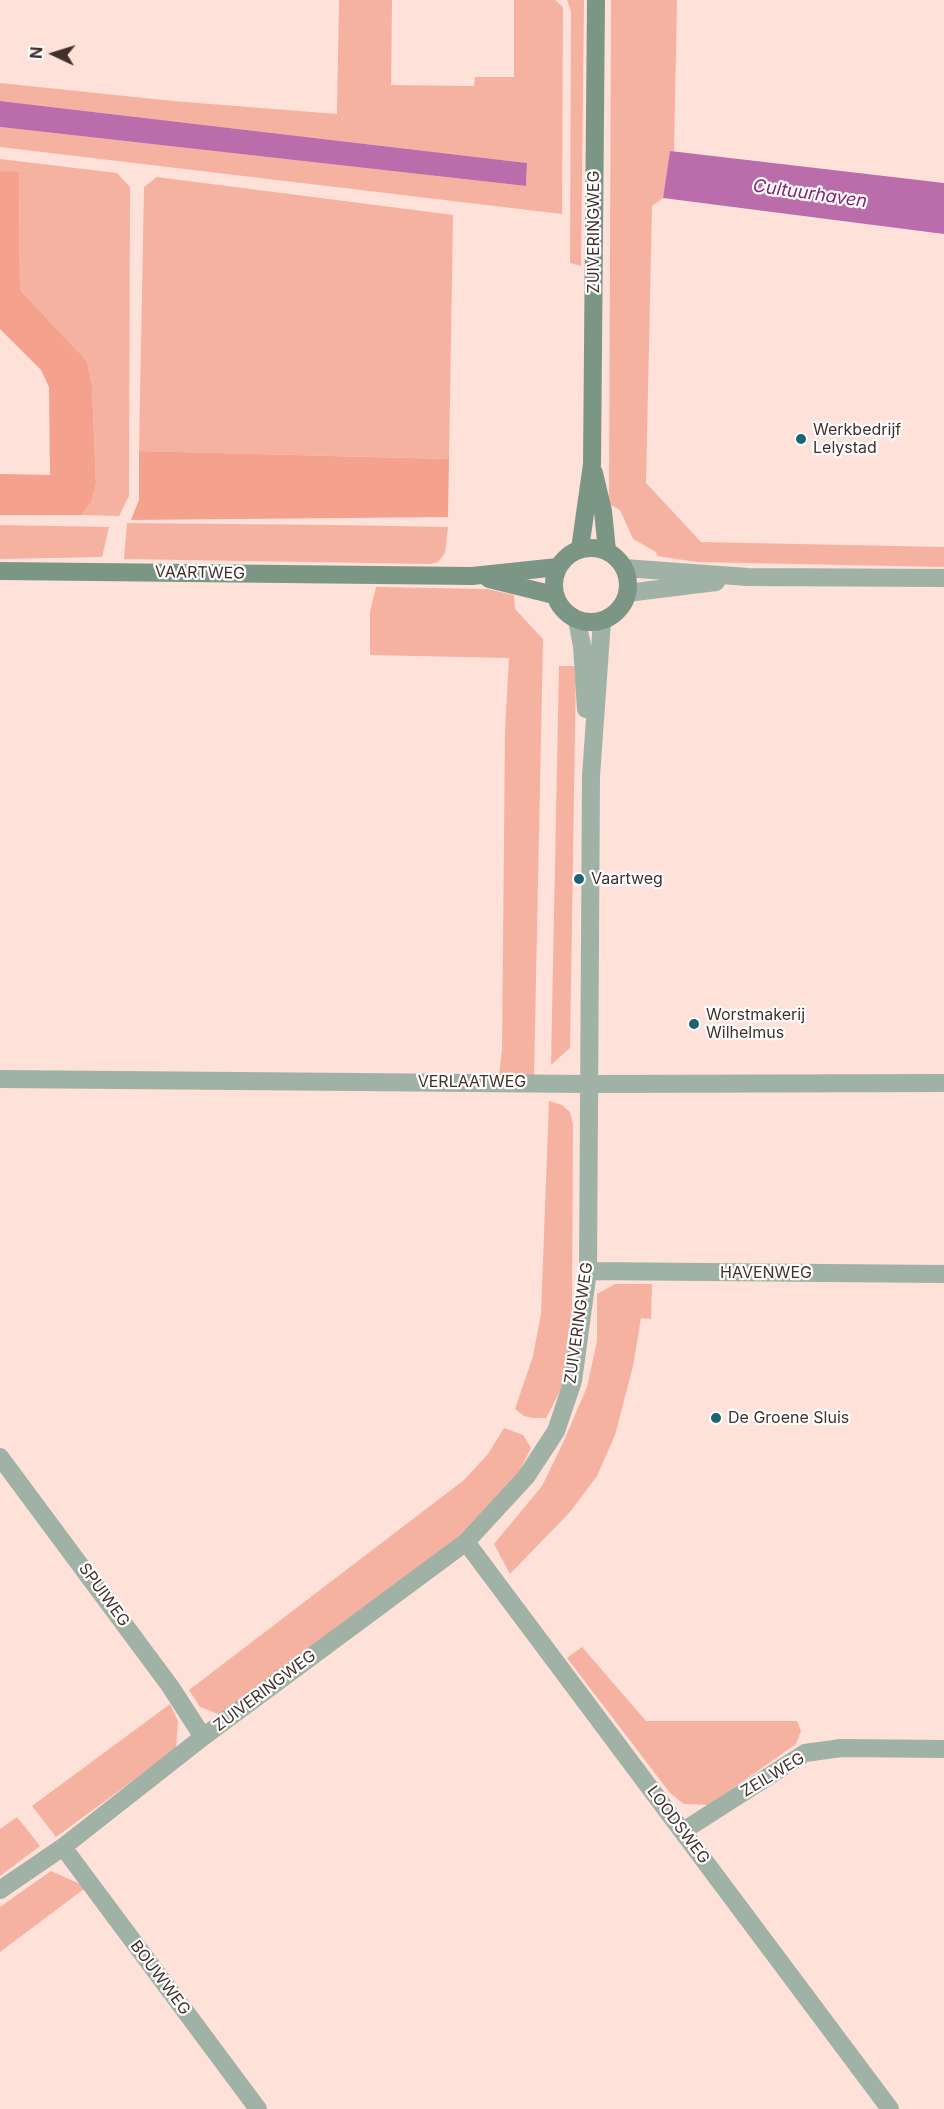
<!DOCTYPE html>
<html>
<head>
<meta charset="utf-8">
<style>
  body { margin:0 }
  #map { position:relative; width:944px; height:2109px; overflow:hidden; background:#fee1d9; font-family:Inter,sans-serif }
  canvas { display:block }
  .north { position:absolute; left:24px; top:24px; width:60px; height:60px; -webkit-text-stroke:4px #fff; paint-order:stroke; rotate:274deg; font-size:16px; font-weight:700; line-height:24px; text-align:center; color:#43302b }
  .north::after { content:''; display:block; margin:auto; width:21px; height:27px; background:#43302b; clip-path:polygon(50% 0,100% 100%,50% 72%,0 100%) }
</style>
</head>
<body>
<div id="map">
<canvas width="944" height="2109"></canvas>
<div class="north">N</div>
</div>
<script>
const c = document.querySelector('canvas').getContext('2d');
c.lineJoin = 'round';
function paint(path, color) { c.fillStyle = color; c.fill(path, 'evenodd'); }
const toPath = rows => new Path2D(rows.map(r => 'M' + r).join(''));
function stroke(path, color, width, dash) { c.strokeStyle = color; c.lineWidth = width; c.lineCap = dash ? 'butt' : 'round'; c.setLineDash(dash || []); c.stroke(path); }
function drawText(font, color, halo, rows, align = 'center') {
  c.font = font + ' Inter,sans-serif'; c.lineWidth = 4.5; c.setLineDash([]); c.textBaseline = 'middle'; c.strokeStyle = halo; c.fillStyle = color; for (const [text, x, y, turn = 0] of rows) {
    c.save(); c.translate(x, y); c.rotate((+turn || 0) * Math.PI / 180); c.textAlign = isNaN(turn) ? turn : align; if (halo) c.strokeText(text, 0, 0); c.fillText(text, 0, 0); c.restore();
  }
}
paint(toPath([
  [339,0,392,0,391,85,474,86,475,77,514,77,514,0,555,0,563,7,562,214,0,147,0,127,526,186,527,163,0,101,0,83,173,101,337,114],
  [567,0,584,0,581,266,570,263,571,11],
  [611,0,677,0,674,151,670,152,663,198,652,206,646,483,701,542,944,547,944,567,697,562,657,556,656,552,633,539,620,510,609,504],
  [0,159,117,173,130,187,129,496,119,516,82,515,92,501,96,484,92,385,87,361,20,290,19,173,0,171],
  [157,177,453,215,449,459,139,451,144,187],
  [127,523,336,525,448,527,445,553,438,562,431,564,124,559],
  [0,525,109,527,102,557,0,559],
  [376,587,487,589,514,595,515,609,543,639,534,1075,499,1075,502,1050,505,731,509,658,370,655,370,612],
  [559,666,576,666,570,1048,551,1065],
  [549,1101,562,1105,570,1112,573,1124,572,1309,566,1380,546,1418,533,1418,524,1416,515,1409,533,1356,541,1314],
  [615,1284,652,1284,651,1319,641,1318,633,1366,615,1435,597,1476,570,1512,510,1574,494,1544,542,1486,563,1443,587,1387,597,1341,597,1294],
  [504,1428,523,1435,531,1448,518,1474,474,1525,221,1715,200,1707,189,1690,464,1480,488,1454],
  [582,1647,646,1721,797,1721,801,1731,796,1744,709,1805,684,1804,670,1793,567,1658],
  [170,1704,178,1721,176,1749,56,1837,32,1806],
  [17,1817,40,1846,0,1876,0,1829],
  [51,1871,80,1884,84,1889,0,1952,0,1907]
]), '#f6b2a0');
paint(toPath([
  [0,171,19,172,20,290,87,361,92,385,96,484,92,501,82,515,0,515,0,474,50,475,49,387,41,370,0,329],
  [139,451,449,459,448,517,131,520,139,500]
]), '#f4a28d');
paint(toPath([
  [0,101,527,163,526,186,0,127],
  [670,151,944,183,944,234,663,198]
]), '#bb6caa');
stroke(toPath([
  [624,568,748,577,944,578],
  [627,593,716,582],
  [577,620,582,646,586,709],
  [0,1079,590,1084,944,1083],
  [588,1271,944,1274],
  [0,1457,170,1686,203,1737],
  [466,1542,890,2109],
  [683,1831,805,1753,841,1748,944,1749],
  [63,1847,258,2109],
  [0,1890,63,1847,203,1737,466,1542,526,1477,556,1431,573,1381,588,1271,591,776,602,621]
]), '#a0b1a5', 18);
stroke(toPath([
  [594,473,603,511,607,551],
  '554 585a37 37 0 1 1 74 0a37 37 0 1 1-74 0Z',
  [580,549,592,464,596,0],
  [0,571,472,576,558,567],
  [489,579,554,595]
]), '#7c9685', 18);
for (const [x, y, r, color] of [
  [801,439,6,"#1c6373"],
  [579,879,6,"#1c6373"],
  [694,1024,6,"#1c6373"],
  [716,1418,6,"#1c6373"]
]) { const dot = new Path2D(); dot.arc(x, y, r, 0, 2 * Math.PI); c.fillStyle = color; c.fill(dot); stroke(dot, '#fff', 2); }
drawText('16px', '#43302b', '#fff', [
  ["ZUIVERINGWEG",594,232,-90],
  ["VAARTWEG",200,573,1],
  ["VERLAATWEG",472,1082],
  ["HAVENWEG",766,1273],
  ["ZUIVERINGWEG",579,1323,-82],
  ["SPUIWEG",104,1595,54],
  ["ZUIVERINGWEG",265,1691,-37],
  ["ZEILWEG",773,1775,-31],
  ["LOODSWEG",678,1825,53],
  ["BOUWWEG",160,1978,53]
]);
drawText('16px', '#43302b', '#fff', [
  ["Werkbedrijf",813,430],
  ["Lelystad",813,448],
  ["Vaartweg",591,879],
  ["Worstmakerij",706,1015],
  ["Wilhelmus",706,1033],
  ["De Groene Sluis",728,1418]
], 'left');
drawText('italic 18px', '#832474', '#fff', [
  ["Cultuurhaven",810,194,8]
]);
</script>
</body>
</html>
